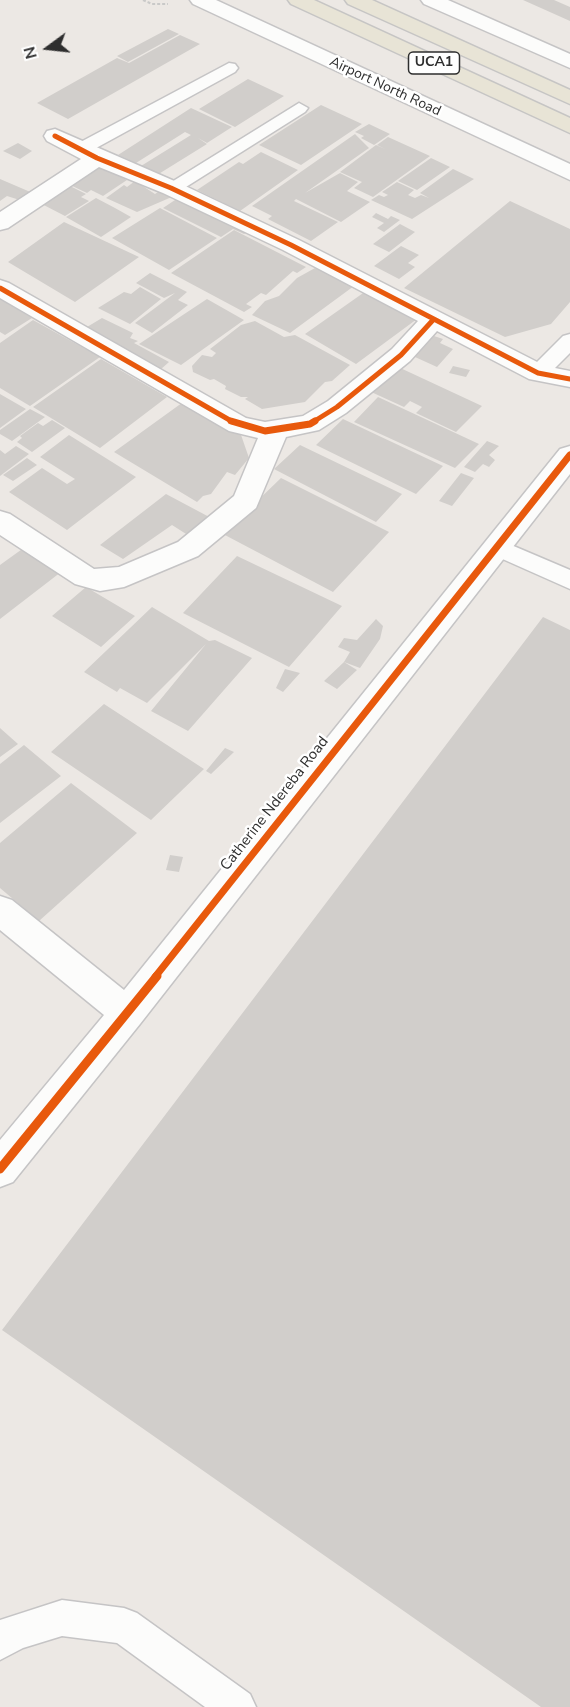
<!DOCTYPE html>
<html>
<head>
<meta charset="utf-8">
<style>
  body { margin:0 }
  #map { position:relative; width:570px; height:1707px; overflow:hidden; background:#ece8e4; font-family:"Nunito Sans",sans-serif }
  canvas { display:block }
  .north { position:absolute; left:18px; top:18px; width:60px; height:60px; -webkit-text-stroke:4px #fff; paint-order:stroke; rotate:255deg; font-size:16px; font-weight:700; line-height:24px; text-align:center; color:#2e2e2e }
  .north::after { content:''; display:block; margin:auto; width:21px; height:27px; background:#2e2e2e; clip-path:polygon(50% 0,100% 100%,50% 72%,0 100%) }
</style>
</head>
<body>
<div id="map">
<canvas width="570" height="1707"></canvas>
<div class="north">N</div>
</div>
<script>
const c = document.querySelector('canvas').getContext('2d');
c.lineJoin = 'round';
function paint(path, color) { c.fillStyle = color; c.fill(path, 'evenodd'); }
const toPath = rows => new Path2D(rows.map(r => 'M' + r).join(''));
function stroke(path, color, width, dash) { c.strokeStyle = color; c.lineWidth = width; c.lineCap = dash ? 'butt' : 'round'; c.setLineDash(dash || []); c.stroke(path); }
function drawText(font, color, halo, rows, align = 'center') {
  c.font = font + ' "Nunito Sans",sans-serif'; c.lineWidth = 5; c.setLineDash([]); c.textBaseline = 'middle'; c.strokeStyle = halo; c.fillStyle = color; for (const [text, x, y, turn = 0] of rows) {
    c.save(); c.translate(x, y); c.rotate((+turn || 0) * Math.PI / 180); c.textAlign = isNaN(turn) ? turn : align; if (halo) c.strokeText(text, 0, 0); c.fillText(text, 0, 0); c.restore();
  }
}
paint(toPath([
  [523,0,554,0,570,7,570,21],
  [168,29,179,34,128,62,117,56],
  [180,35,200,44,68,119,37,103,117,58,129,63],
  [248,79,284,96,235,127,199,109],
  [321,105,362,124,301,165,259,145],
  [191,108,232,127,207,143,198,138,207,144,157,175,141,166,191,135,185,132,136,163,118,155],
  [369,124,390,134,374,145,361,138,364,136,355,132],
  [355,134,369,148,305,193,340,173,358,182,347,191,370,202,341,222,296,199,294,201,338,222,311,241,268,219,272,216,252,206],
  [388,137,430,156,373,197,354,188,362,182,340,172,376,145,385,149,377,145],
  [18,143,32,151,20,159,3,151],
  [261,152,298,170,240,211,197,190,239,162,243,164],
  [431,158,450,167,417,190,398,181],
  [94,164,127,180,103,196,91,190,87,193,66,183],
  [453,169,474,179,412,219,371,200,379,195,384,197,388,195,382,192,397,182,414,190,408,195,415,198,421,195,429,198,420,193],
  [0,179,35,194,26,202,7,196,0,201],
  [135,181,155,194,161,190,174,196,137,212,106,198,124,185,127,187],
  [64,183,86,194,81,197,89,201,65,216,36,201],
  [181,196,251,230,244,234,233,229,221,237,163,208],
  [96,198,115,208,131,217,101,237,66,217],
  [510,201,570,229,570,302,551,324,505,337,404,288],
  [160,208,217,238,169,270,112,238],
  [376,213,388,219,391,216,400,220,384,232,377,228,384,223,372,217],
  [64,222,139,257,75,302,8,262],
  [400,224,415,232,389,252,373,244],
  [234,230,306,267,297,273,293,271,266,295,261,293,246,304,252,307,244,312,171,273],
  [401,246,419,255,408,263,415,267,399,279,374,266],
  [315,268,354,286,290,333,252,315,265,301,279,296,297,278],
  [150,273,187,292,178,300,188,305,152,333,135,323,175,293,164,298,136,283],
  [140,287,161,299,130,324,98,308,124,292,131,294],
  [366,291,417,319,356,364,305,334],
  [0,299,32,318,5,335,0,332],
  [207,299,244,320,181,365,139,344],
  [102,318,133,333,130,338,138,341,134,343,169,362,160,370,82,330],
  [33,320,100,357,30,406,0,388,0,343],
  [255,321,284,337,295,335,350,365,332,381,325,382,305,402,262,409,245,399,248,397,241,397,225,389,226,386,214,379,210,380,193,372,192,366,202,355,212,357,216,353,210,349,241,325],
  [434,336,443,339,440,343,453,349,437,367,415,357],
  [101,359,167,397,100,448,33,407],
  [396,366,482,406,456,432,416,413,422,407,410,401,404,407,369,391],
  [453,366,470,370,466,377,449,373],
  [0,394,26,409,0,428],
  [378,397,479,444,455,468,354,422],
  [186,400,240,432,249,458,235,475,227,472,211,494,203,496,197,502,114,452],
  [30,409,45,417,12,441,0,434,0,430],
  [343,419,443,466,416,494,316,445],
  [52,420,65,428,32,452,17,442,22,438,20,436,38,423,43,426],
  [69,435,136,477,67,530,9,492,42,468,67,484,75,479,40,457],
  [487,441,499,446,489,455,495,460,489,467,483,464,475,472,464,467],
  [300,445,402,494,376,522,274,469],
  [16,446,29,454,0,476,0,450,5,454],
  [27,458,37,465,13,481,3,475],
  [461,473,474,478,452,506,439,501],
  [281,478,389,532,333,592,223,534],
  [166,494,213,519,194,539,172,525,123,559,100,545],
  [25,547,61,572,0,619,0,565],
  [237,556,342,606,289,667,183,613],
  [86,587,135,616,101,647,52,616],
  [152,607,209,641,215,640,252,658,188,731,151,711,206,644,147,703,120,688,117,692,84,672],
  [543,617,570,630,570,1707,541,1707,2,1330],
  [376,619,383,626,380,639,360,668,344,662,357,670,337,689,324,681,344,662,350,652,338,647,344,638,357,640],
  [285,669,300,673,283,692,276,688],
  [104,704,204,769,151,820,51,752],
  [0,728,18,744,0,757],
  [24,745,61,776,0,823,0,764],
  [225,748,234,752,211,774,206,771],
  [71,783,137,833,39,921,0,888,0,843],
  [170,855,183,857,179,872,166,870]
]), '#d1cecb');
const lane = toPath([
  [229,63,235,64,238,68,235,72,87,153,75,153,72,149,75,145,229,63],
  [299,103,308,108,305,112,178,192,171,194,162,188,299,103],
  [570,334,570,353,545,378,531,378,527,373,531,368,563,336,570,334],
  [497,539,570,570,570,589,489,553,485,547,489,541,497,539],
  [62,1600,124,1608,137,1613,250,1694,256,1707,205,1707,117,1643,62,1636,23,1648,0,1660,0,1620,62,1600]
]);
const street = toPath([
  [55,129,179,183,299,240,545,366,570,371,570,387,529,379,437,331,410,361,346,413,319,430,286,437,256,508,198,556,124,587,100,591,75,584,0,535,0,511,10,514,94,569,119,567,178,542,234,496,258,438,229,431,0,298,0,280,9,283,246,418,265,422,303,416,328,401,392,349,418,321,283,250,163,193,99,167,8,228,0,230,0,212,81,159,47,141,44,136,47,131,55,129],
  [570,446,570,474,140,1024,13,1182,0,1187,0,1140,104,1015,0,930,0,896,12,900,124,990,560,449,570,446]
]);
const secondary = toPath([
  [190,0,216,0,570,164,570,180,193,4,190,0],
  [421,0,448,0,570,54,570,68,424,4,421,0]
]);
const primary = toPath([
  [288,0,314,0,570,118,570,133,291,4,288,0],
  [345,0,372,0,570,90,570,104,348,4,345,0]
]);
stroke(lane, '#c5c4c5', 3);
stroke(street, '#c5c4c5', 3);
stroke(secondary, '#c5c4c5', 3);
stroke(primary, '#c6c5c4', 3);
stroke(toPath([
  [143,0,152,4,168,4]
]), '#c9c9c8', 2, [3, 2]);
paint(lane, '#fcfcfb');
paint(street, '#fcfcfb');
paint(secondary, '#fcfcfb');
paint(primary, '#e8e4d6');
stroke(toPath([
  [55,136,97,158,171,188,291,245,538,373,570,379],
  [0,288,233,422],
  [313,422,337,407,401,355,433,320]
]), '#e8590c', 5);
stroke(toPath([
  [231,421,265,431,310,424,315,421],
  [155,977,570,455]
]), '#e8590c', 7);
stroke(toPath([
  [0,1169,157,976]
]), '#e8590c', 9);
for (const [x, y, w] of [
  [434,63,51]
]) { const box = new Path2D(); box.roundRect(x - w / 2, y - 11, w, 22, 4.5); c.fillStyle = '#fff'; c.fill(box); stroke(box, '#2e2e2e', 1.5); }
drawText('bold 14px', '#2e2e2e', null, [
  ["UCA1",434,63]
]);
drawText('14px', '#2e2e2e', '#fff', [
  ["Airport North Road",385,87,25]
]);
drawText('15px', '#2e2e2e', '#fff', [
  ["Catherine Ndereba Road",275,804,-52]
]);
</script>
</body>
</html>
